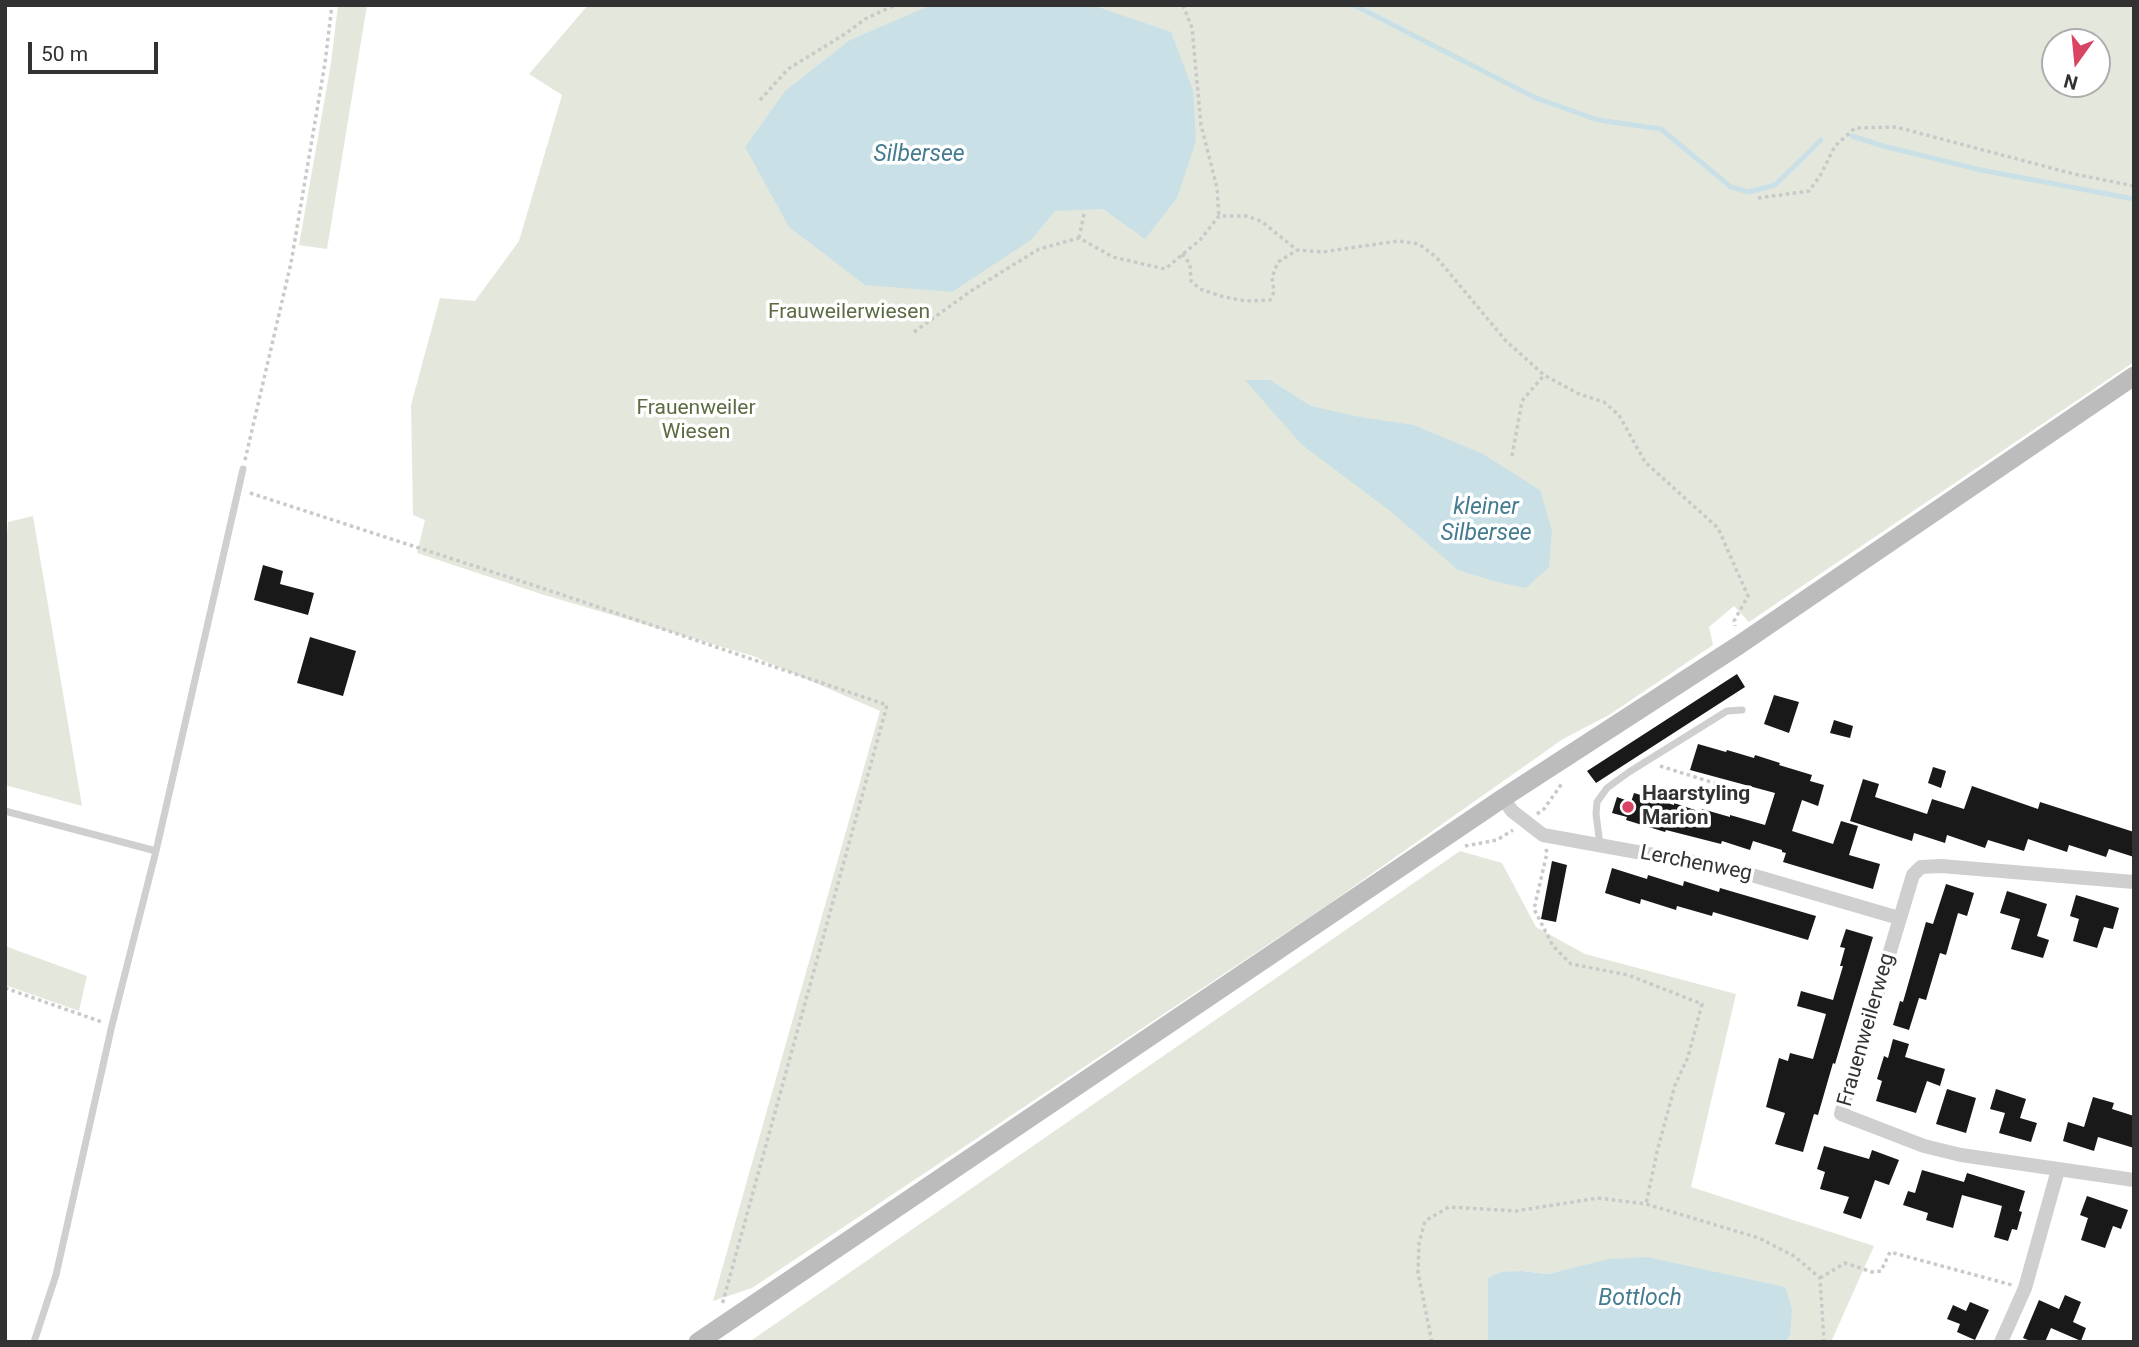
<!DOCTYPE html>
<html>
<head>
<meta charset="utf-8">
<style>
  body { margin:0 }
  #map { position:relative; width:2139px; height:1347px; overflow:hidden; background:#fff; font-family:Roboto,sans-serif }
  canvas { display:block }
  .frame { position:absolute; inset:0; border:7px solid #323232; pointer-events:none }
  .north { position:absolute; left:2041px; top:28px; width:70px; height:70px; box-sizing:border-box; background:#fff; border:2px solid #adadad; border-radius:50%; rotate:195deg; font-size:19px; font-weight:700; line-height:28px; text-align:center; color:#323232 }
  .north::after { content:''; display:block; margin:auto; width:24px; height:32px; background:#d94462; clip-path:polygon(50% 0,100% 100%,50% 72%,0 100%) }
  .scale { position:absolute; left:28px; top:42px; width:130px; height:32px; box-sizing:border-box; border:4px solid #323232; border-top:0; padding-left:9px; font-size:21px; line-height:24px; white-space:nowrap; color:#323232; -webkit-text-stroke:5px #fff; paint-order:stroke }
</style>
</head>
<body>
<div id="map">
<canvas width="2139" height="1347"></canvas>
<div class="frame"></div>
<div class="north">N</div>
<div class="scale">50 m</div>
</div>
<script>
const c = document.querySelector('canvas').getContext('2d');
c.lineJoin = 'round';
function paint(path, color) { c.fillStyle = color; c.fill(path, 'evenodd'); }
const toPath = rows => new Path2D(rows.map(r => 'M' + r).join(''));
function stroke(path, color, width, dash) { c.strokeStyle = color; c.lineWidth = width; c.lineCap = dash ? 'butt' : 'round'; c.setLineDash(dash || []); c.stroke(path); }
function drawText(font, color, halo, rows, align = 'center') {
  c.font = font + ' Roboto,sans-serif'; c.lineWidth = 7; c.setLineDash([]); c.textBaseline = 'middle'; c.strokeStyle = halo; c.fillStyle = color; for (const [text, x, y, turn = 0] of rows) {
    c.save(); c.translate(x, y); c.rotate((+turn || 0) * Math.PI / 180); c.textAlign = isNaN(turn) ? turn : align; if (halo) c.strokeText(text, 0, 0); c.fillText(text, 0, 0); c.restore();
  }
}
paint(toPath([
  [338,5,367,5,327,249,299,245,331,63],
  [588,5,2134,5,2134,362,1749,622,1734,606,1709,627,1713,645,1609,715,1563,739,1326,906,752,1288,713,1301,880,711,753,656,544,595,417,553,425,520,413,515,411,405,440,298,475,301,519,241,562,95,529,74],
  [2055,42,2097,42,2097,84,2055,84],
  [33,516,82,806,5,785,5,559,8,522],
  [1460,851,1502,863,1536,927,1585,954,1736,994,1691,1187,1874,1246,1831,1342,1786,1342,1790,1335,1575,1268,1548,1274,1522,1271,1488,1278,1488,1342,749,1342],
  [5,946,87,976,79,1011,5,985]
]), '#e4e8dc');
paint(toPath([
  [931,5,1092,5,1171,32,1193,90,1196,141,1177,198,1145,239,1103,209,1055,211,1031,240,952,292,865,285,789,227,745,147,785,91,850,40],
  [1245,380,1270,380,1311,406,1360,417,1414,425,1483,454,1540,490,1552,531,1549,567,1526,588,1497,582,1458,570,1389,510,1301,444],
  [1647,1257,1785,1287,1792,1309,1790,1335,1786,1342,1488,1342,1488,1278,1501,1272,1522,1271,1548,1274,1609,1259]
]), '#cae0e7');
stroke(toPath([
  [1354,5,1536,98,1598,120,1661,129,1731,187,1749,192,1775,185,1821,140],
  [1852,136,1883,146,1981,170,2134,199]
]), '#cae0e7', 5);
paint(toPath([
  [263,565,283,571,280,584,314,593,308,615,254,600],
  [310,637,356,651,343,696,297,683],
  [1737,674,1745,687,1596,783,1587,771],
  [1774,695,1799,702,1789,733,1764,724],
  [1834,720,1853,726,1850,738,1830,733],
  [1698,744,1726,752,1727,750,1754,758,1755,755,1780,763,1779,765,1812,775,1810,781,1824,785,1818,806,1802,800,1792,831,1833,844,1841,821,1858,826,1849,855,1880,864,1873,889,1783,862,1786,853,1782,852,1782,850,1753,841,1750,850,1722,841,1721,844,1666,830,1665,832,1626,820,1627,817,1612,813,1617,797,1631,802,1634,793,1674,805,1674,803,1701,812,1702,809,1730,817,1730,815,1765,825,1775,793,1690,770],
  [1933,767,1946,771,1941,788,1928,783],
  [1863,779,1879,784,1875,797,1927,814,1932,799,1964,809,1972,786,2038,809,2040,802,2134,832,2134,857,2109,849,2106,857,2069,845,2067,852,2028,839,2024,851,1988,840,1985,848,1947,835,1945,843,1914,833,1912,841,1850,821],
  [1552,861,1567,865,1556,922,1541,919],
  [1612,868,1647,879,1648,875,1683,886,1684,881,1719,892,1720,888,1816,916,1808,940,1713,912,1712,916,1677,906,1676,910,1641,899,1640,904,1605,893],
  [1946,884,1974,893,1967,916,1958,913,1946,955,1940,953,1926,1000,1919,998,1909,1030,1893,1025,1900,1001,1903,1002,1926,922,1933,924],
  [2007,891,2047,904,2037,936,2049,940,2043,958,2011,949,2020,919,2000,913],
  [2076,895,2119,908,2113,929,2104,927,2097,948,2073,941,2079,919,2070,916],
  [1846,929,1873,937,1835,1064,1833,1063,1818,1115,1814,1114,1803,1152,1775,1144,1785,1113,1766,1107,1779,1058,1788,1061,1790,1053,1813,1059,1826,1014,1797,1006,1801,991,1833,1000,1843,966,1840,966,1845,948,1840,947],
  [1893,1039,1909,1044,1905,1057,1945,1069,1940,1086,1927,1081,1916,1113,1876,1101,1882,1081,1877,1079,1884,1056,1888,1058],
  [1947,1089,1976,1098,1966,1133,1936,1124],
  [1996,1089,2026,1099,2020,1118,2037,1123,2031,1142,1999,1133,2005,1113,1990,1109],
  [2093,1097,2114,1103,2112,1109,2134,1116,2134,1148,2098,1137,2094,1151,2063,1141,2068,1122,2084,1127],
  [1824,1146,1869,1159,1872,1150,1899,1160,1889,1185,1875,1180,1861,1219,1843,1213,1849,1197,1820,1189,1825,1172,1817,1169],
  [1922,1170,1964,1182,1967,1173,2025,1191,2019,1211,2022,1212,2017,1230,2012,1229,2008,1241,1994,1237,2002,1206,1962,1195,1953,1228,1926,1220,1928,1213,1903,1205,1908,1191,1915,1193],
  [2087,1196,2128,1210,2121,1229,2113,1226,2105,1248,2081,1240,2088,1218,2080,1215],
  [2065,1295,2081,1302,2073,1322,2086,1328,2081,1341,2051,1328,2045,1342,2033,1342,2023,1338,2039,1300,2059,1309],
  [1970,1302,1989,1310,1975,1340,1957,1332,1960,1324,1947,1319,1953,1305,1966,1311]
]), '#191919');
stroke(toPath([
  [1183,5,1192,28,1201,125,1217,188,1219,216],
  [760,100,788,69,845,34,865,19,895,5],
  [1758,198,1809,191,1820,176,1835,146,1855,128,1896,127,2074,174,2134,186],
  [1079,238,1084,214],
  [1182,254,1190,264,1191,281,1200,289,1224,297,1246,301,1270,300,1274,292,1272,277,1278,262,1297,250],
  [914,332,971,291,1039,249,1079,238,1113,257,1165,269,1200,240,1219,216,1246,216,1261,221,1297,250,1323,252,1398,241,1419,244,1437,258,1506,341,1544,375,1579,394,1604,402,1619,415,1645,462,1718,528,1748,596,1734,621,1735,626],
  [1512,456,1522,401,1544,375],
  [245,460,291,263,325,63,332,5],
  [250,493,545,589,887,705,722,1305],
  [1660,766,1749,794],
  [1537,814,1544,809,1563,782],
  [1465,846,1497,840,1513,830],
  [1546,849,1547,853,1534,909,1553,946,1571,964,1628,975,1702,1004,1688,1057,1675,1085,1657,1152,1646,1204],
  [5,988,102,1022],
  [1820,1278,1845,1263,1872,1272,1881,1271,1890,1252,2012,1285],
  [1432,1342,1418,1273,1419,1243,1425,1221,1449,1207,1516,1211,1598,1198,1646,1204,1759,1238,1794,1256,1820,1278,1824,1342]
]), '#c9c9c9', 3.5, [3.5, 3.5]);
stroke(toPath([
  [5,811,156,851],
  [1600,845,1596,814,1597,802,1607,788,1629,772,1727,711,1742,710],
  [34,1342,56,1275,112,1025,156,851,243,469]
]), '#cfcfcf', 7);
stroke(toPath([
  [1503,798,1512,811,1543,835,1731,869,1899,918],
  [2134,882,1941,866,1921,867,1913,875,1841,1114,1924,1146,1961,1155,2134,1180],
  [2001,1342,2025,1288,2058,1170]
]), '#cfcfcf', 14);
stroke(toPath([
  [698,1342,1503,798,1739,645,2134,376]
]), '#bcbcbc', 19);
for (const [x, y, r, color] of [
  [1628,807,7,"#d94462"]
]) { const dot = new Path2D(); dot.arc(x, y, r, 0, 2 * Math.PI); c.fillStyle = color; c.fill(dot); stroke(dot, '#fff', 2.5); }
drawText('21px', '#5b6b42', '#fff', [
  ["Frauweilerwiesen",849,313],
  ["Frauenweiler",696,409],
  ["Wiesen",696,433]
]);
drawText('bold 21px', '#323232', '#fff', [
  ["Haarstyling",1642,795],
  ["Marion",1642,819]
], 'left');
drawText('21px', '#323232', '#fff', [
  ["Lerchenweg",1696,864,11],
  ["Frauenweilerweg",1867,1030,-74]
]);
drawText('italic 23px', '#457c90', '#fff', [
  ["Silbersee",919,155],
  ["kleiner",1486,508],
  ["Silbersee",1486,534],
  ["Bottloch",1640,1299]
]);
</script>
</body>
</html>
